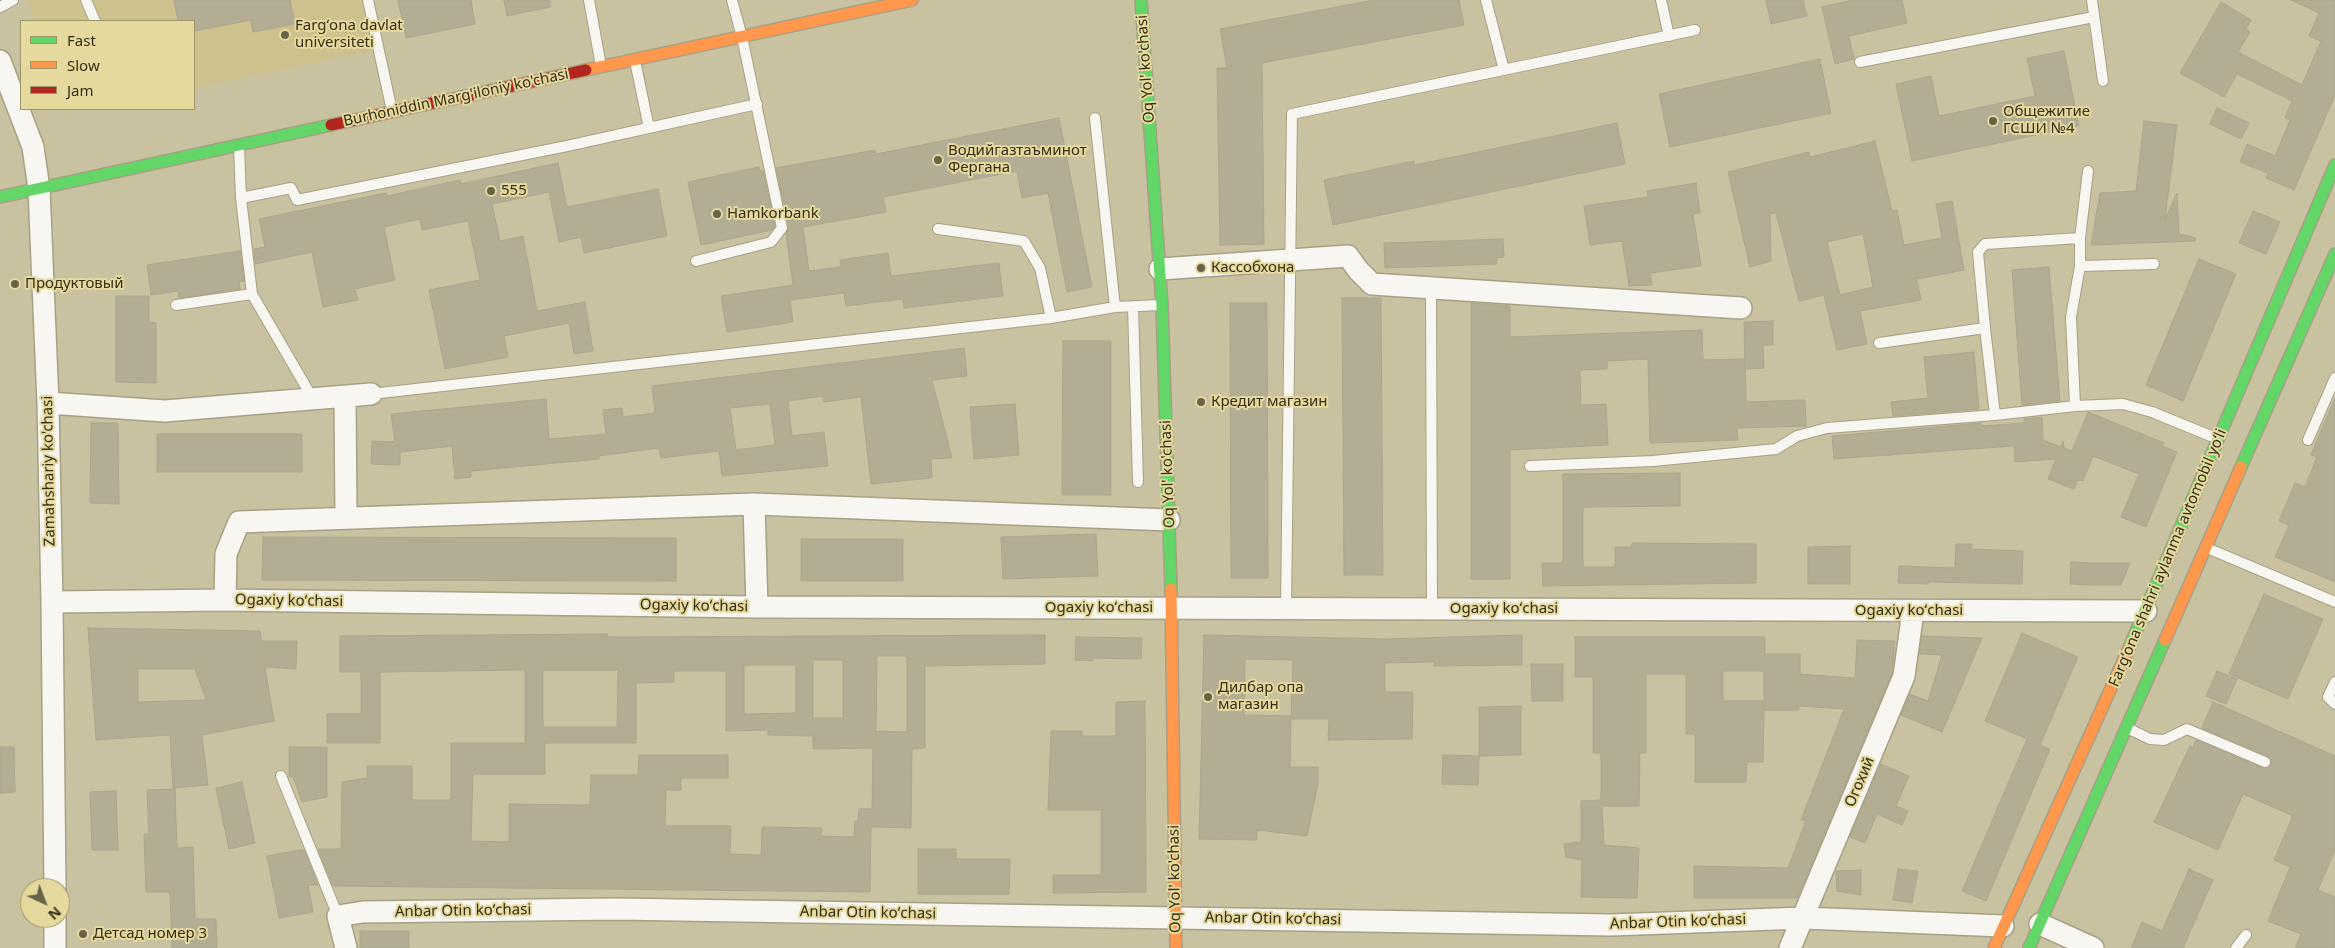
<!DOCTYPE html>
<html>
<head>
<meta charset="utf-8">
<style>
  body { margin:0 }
  #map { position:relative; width:2335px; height:948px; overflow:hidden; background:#c9c2a1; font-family:"Noto Sans",sans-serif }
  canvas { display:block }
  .legend { position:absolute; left:20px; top:20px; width:175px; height:90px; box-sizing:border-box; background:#e6d99e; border:1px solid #9e9568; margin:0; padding:6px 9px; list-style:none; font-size:15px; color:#332e16 }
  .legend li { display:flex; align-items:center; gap:10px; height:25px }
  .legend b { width:25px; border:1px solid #9e9568 }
  .north { position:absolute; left:20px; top:878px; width:50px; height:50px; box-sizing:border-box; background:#e6d99e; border:1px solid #9e9568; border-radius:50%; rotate:137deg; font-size:14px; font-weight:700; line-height:20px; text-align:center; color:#332e16 }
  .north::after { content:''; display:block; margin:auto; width:18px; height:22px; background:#686247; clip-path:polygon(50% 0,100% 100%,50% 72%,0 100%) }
</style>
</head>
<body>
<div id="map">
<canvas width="2335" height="948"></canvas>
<ul class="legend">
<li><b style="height:6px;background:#63d668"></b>Fast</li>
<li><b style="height:6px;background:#ff974d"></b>Slow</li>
<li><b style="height:6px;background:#b3261e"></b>Jam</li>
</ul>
<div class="north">N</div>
</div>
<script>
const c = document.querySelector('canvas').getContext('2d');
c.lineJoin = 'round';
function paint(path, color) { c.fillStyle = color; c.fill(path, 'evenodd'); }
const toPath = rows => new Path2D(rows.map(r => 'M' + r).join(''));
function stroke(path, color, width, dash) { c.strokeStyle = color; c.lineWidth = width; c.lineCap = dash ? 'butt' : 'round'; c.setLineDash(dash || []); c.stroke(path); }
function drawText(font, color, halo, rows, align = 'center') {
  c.font = font + ' "Noto Sans",sans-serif'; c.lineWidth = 4; c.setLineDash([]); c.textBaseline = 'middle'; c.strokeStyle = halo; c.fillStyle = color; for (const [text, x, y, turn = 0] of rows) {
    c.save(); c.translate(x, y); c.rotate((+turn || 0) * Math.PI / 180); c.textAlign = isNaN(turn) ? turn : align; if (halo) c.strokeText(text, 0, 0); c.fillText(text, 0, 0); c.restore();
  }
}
paint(toPath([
  [27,0,370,0,380,49,194,88,194,21,36,21]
]), '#cdc18e');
const building = toPath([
  [174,0,290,0,295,24,253,32,251,20,194,31,194,21,178,21,174,0],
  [398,0,471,0,475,24,406,38,398,0],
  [504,0,550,0,550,7,507,16,504,0],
  [1374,0,1459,0,1464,25,1262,63,1264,244,1220,245,1217,68,1227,68,1220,29,1374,0],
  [1766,0,1803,0,1807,16,1771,24,1766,0],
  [1853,0,1902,0,1907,23,1849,36,1854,59,1835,64,1822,7,1853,0],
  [2291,0,2335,0,2335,95,2294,190,2266,178,2268,173,2240,162,2247,144,2275,156,2290,120,2285,118,2292,101,2237,74,2224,97,2180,73,2221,2,2251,20,2246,29,2250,32,2238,52,2302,85,2321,41,2309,36,2319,13,2291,0],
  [2064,51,2079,126,1912,161,1896,84,1931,76,1939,116,2035,96,2027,58,2064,51],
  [1820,59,1831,113,1670,147,1659,94,1820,59],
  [2217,108,2249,123,2241,139,2210,124,2217,108],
  [1059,118,1092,287,1067,292,1048,193,1022,198,1017,171,883,197,886,212,803,227,809,271,841,267,840,260,888,253,891,276,999,263,1003,296,904,308,903,299,846,306,844,293,790,300,793,322,727,332,721,296,793,285,786,234,789,227,776,168,875,150,876,154,1059,118],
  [2144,121,2177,125,2165,219,2177,193,2179,234,2196,238,2195,241,2091,245,2100,193,2136,191,2144,121],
  [1617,123,1625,164,1333,225,1324,180,1414,161,1415,165,1617,123],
  [1875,141,1892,211,1897,210,1904,245,1942,238,1936,204,1952,201,1964,270,1917,279,1921,300,1860,311,1867,344,1837,350,1824,295,1799,301,1776,213,1770,214,1771,261,1750,267,1728,172,1809,152,1810,157,1875,141],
  [1863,234,1873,287,1840,295,1827,242,1863,234],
  [558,163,567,207,658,189,667,236,584,253,581,237,559,242,549,192,492,204,500,241,523,236,537,311,585,302,593,351,574,354,569,323,504,336,508,357,445,369,429,290,480,280,468,221,422,230,420,219,384,227,395,280,355,289,358,300,323,307,312,252,255,264,254,249,265,247,259,219,386,193,387,196,460,180,461,184,558,163],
  [759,167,760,171,763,171,775,226,772,230,701,245,688,182,759,167],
  [1696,183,1700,213,1693,214,1701,266,1650,273,1652,285,1629,286,1622,241,1590,245,1584,206,1648,197,1647,191,1696,183],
  [2253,211,2280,222,2266,254,2239,243,2253,211],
  [1503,239,1504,257,1496,258,1497,264,1385,268,1384,243,1503,239],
  [240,251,244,281,239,282,240,289,179,298,178,291,151,295,147,265,240,251],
  [2199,259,2236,274,2183,401,2146,385,2199,259],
  [2049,267,2060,401,2022,405,2012,270,2049,267],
  [116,296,149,296,149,322,156,323,156,383,116,382,116,296],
  [1342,298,1381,298,1383,575,1344,575,1342,298],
  [1230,303,1267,303,1268,578,1231,578,1230,303],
  [1471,303,1510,306,1510,337,1702,330,1703,360,1745,359,1746,402,1805,400,1806,426,1737,428,1738,440,1650,443,1648,359,1607,361,1607,369,1580,370,1581,405,1606,404,1608,445,1510,450,1510,579,1471,579,1471,303],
  [1773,321,1773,345,1763,345,1764,368,1745,369,1744,322,1773,321],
  [1063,341,1111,341,1111,495,1062,495,1063,341],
  [964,348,967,376,932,380,952,458,931,459,932,478,871,484,861,397,824,402,823,396,788,401,792,436,824,432,828,466,722,476,719,451,661,458,659,448,599,456,599,459,471,471,471,477,455,479,452,446,400,452,400,465,371,464,372,441,395,442,391,414,546,399,549,439,606,434,603,410,622,408,623,417,655,413,652,386,964,348],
  [770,404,775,445,736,450,730,408,770,404],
  [1974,352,1979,409,1893,416,1891,402,1928,398,1924,357,1974,352],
  [2335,398,2335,582,2275,557,2289,525,2279,521,2295,483,2305,487,2317,457,2311,455,2335,398],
  [1015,404,1019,455,974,459,970,407,1015,404],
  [2088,412,2164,443,2162,446,2177,452,2146,527,2121,517,2139,474,2093,456,2083,481,2078,480,2074,489,2048,479,2056,459,2015,462,2014,446,1834,459,1832,436,1981,423,1981,426,2024,423,2024,419,2042,417,2043,440,2061,447,2063,441,2064,448,2072,451,2088,412],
  [91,423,118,423,119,504,90,503,91,423],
  [157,434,302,434,302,472,157,472,157,434],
  [1680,473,1680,506,1583,507,1583,567,1615,567,1615,547,1632,547,1632,543,1756,544,1756,583,1543,586,1542,563,1563,563,1563,474,1680,473],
  [1096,534,1098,576,1003,579,1001,537,1096,534],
  [263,537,676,538,676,581,262,580,263,537],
  [801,539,903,539,903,581,801,581,801,539],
  [1956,544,1972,544,1971,549,2023,551,2022,584,1928,582,1928,584,1898,583,1899,566,1955,568,1956,544],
  [1850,546,1850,584,1808,584,1808,547,1850,546],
  [2071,562,2093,563,2130,563,2121,585,2092,585,2070,584,2071,562],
  [2264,594,2323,619,2288,699,2229,674,2264,594],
  [88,628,260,631,262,641,297,641,296,669,265,667,274,721,202,735,208,785,173,788,170,735,96,740,88,628],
  [138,669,195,669,206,700,138,702,138,669],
  [2022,633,2078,657,2040,745,2050,749,1986,901,1962,891,2027,739,1985,721,2022,633],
  [607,634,607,637,1045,635,1045,664,925,666,925,748,912,749,911,828,871,827,870,892,333,886,318,849,341,849,342,782,367,778,367,766,412,766,412,800,451,800,451,743,525,743,525,670,380,672,380,743,327,743,327,714,361,714,361,672,340,672,340,636,607,634],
  [877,656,907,656,907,732,876,731,877,656],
  [813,660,843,660,843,718,813,718,813,660],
  [744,665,796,665,796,713,744,714,744,665],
  [543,670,618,670,617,727,543,727,543,670],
  [674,671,726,671,726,731,768,730,768,735,813,736,813,749,873,748,872,809,859,809,858,821,855,821,854,837,821,836,822,828,762,827,761,855,730,854,731,826,665,826,666,790,681,790,681,778,728,778,728,755,639,755,638,775,591,775,590,805,509,804,509,842,471,841,473,774,545,774,545,743,636,743,636,683,674,682,674,671],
  [1204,635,1386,639,1522,635,1522,665,1434,666,1434,662,1385,663,1385,692,1413,692,1412,739,1328,740,1329,719,1291,719,1293,660,1245,659,1244,715,1291,716,1290,767,1318,767,1318,784,1307,836,1257,830,1257,840,1199,839,1204,635],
  [1922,636,1982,638,1942,732,1901,715,1910,694,1928,701,1942,655,1920,654,1922,636],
  [1076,637,1142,638,1141,659,1093,658,1093,661,1075,660,1076,637],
  [1575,637,1765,637,1765,654,1800,654,1800,674,1855,678,1857,640,1895,641,1892,673,1797,898,1694,898,1694,866,1788,868,1806,820,1801,820,1844,709,1799,706,1799,710,1764,710,1763,762,1747,762,1746,782,1695,782,1695,734,1686,734,1686,674,1646,674,1646,753,1640,753,1639,806,1602,806,1604,845,1639,848,1637,898,1581,897,1582,860,1566,857,1564,844,1581,842,1581,801,1601,800,1601,753,1593,753,1593,677,1575,677,1575,637],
  [1723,671,1764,671,1764,701,1723,701,1723,671],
  [1531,664,1563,664,1563,701,1532,701,1531,664],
  [2217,671,2237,679,2226,704,2206,696,2217,671],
  [1145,701,1146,892,1053,893,1053,875,1101,875,1101,810,1048,810,1051,731,1082,731,1082,736,1116,736,1116,702,1145,701],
  [2213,702,2335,756,2335,850,2318,890,2335,897,2335,948,2295,948,2301,934,2268,921,2290,867,2274,860,2292,818,2291,815,2243,794,2218,850,2154,822,2190,746,2193,748,2196,740,2262,768,2266,769,2271,765,2272,761,2268,756,2202,728,2213,702],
  [1521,706,1521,755,1479,756,1479,707,1521,706],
  [0,747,14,747,15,792,0,793,0,747],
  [289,747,327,747,327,797,302,802,293,777,289,777,289,747],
  [1443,755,1479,756,1478,785,1442,784,1443,755],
  [1881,764,1909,776,1896,806,1908,811,1902,825,1877,814,1865,843,1850,837,1881,764],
  [242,782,255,843,229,849,216,788,242,782],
  [175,789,177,848,193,847,195,919,216,919,217,948,172,948,170,892,146,892,144,834,149,834,147,790,175,789],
  [116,791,118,850,92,850,90,792,116,791],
  [918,849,956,849,956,859,1010,859,1009,894,918,894,918,849],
  [300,850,304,850,318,885,308,885,313,912,279,918,267,856,300,850],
  [1898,869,1918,871,1912,903,1893,900,1898,869],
  [2189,869,2213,880,2183,948,2131,948,2142,922,2162,931,2189,869],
  [1861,870,1861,895,1837,891,1836,871,1861,870],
  [360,931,409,931,409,948,360,948,360,931]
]);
paint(building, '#b2ad93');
stroke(building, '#aba68c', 1);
const lane = toPath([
  [86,0,95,21],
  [368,0,392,111],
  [589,0,601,66],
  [1486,0,1504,70],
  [1661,0,1669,36],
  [2092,0,2103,81],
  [0,7,13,0],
  [635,61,649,128],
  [1860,62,2094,17],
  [1095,118,1115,307],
  [239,146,241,198,252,294,313,399],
  [2088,171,2080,238,2080,266,2071,317,2075,406,2123,404,2152,412,2218,439],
  [241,198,291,188,297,200,567,146,757,104],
  [938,229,1024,241,1040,268,1051,318],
  [696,261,771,242,782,228,742,37,732,0],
  [2080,266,2154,264],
  [1431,287,1432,609],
  [176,305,252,294],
  [1133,306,1138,482],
  [1985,328,1995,415],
  [1879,343,1985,328,1978,252,1985,244,2080,238],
  [371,394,1051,318,1115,307,1161,305],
  [2308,440,2335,378],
  [1530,466,1653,461,1776,449,1797,436,1827,428,1995,415,2075,406],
  [2207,548,2335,602],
  [1286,609,1292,114,1695,30],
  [2335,682,2328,697,2335,704],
  [2127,728,2150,739,2164,740,2187,729,2265,762],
  [281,776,338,916],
  [2236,948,2246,935]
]);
const street = toPath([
  [0,61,33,147,39,189,48,403,52,602,55,888],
  [1160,269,1348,256,1358,270,1372,284,1741,308],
  [345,398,346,518],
  [48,403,165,411,371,394],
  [754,504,757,607],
  [225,600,226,554,239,522,754,504,1169,520],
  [52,602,225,600,757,607,2146,611],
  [55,918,55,948],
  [2040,924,2093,948],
  [346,948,338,916,363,912,616,909,1611,925,1804,918,2003,926],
  [1790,948,1904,676,1913,611]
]);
const fast = toPath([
  [1141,0,1162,305,1171,589],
  [0,197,331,125],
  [2241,467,2335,254],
  [2129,648,2335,165],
  [2029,948,2165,640]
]);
const slow = toPath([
  [586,70,912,0],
  [1171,589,1176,948],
  [2165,640,2241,467],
  [1994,948,2129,648]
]);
const jam = toPath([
  [331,125,586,70]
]);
stroke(lane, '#a6a086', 12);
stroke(street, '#a6a086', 24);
stroke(fast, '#a6a086', 14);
stroke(slow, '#a6a086', 14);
stroke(jam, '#a6a086', 14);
stroke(lane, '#f7f6f1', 10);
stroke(street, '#f7f6f1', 21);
stroke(fast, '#63d668', 11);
stroke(slow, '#ff974d', 11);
stroke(jam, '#b3261e', 11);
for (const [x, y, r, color] of [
  [285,35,5,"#686247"],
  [1993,121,5,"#686247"],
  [938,160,5,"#686247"],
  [491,191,5,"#686247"],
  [717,214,5,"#686247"],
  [1201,268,5,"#686247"],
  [15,284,5,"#686247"],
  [1201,402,5,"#686247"],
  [1208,697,5,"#686247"],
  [83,934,5,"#686247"]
]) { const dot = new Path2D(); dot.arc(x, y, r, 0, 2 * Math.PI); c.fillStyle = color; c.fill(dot); stroke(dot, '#e6d99e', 2); }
drawText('15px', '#332e16', '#e6d99e', [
  ["Fargʻona davlat",295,26],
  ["universiteti",295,43],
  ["Общежитие",2003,112],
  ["ГСШИ №4",2003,129],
  ["Водийгазтаъминот",948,151],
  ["Фергана",948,168],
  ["555",501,191],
  ["Hamkorbank",727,214],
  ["Кассобхона",1211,268],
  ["Продуктовый",25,284],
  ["Кредит магазин",1211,402],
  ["Дилбар опа",1218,688],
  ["магазин",1218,705],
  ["Детсад номер 3",93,934]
], 'left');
drawText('15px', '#332e16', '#e6d99e', [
  ["Oq Yol' ko'chasi",1146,69,-94],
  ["Burhoniddin Marg'iloniy ko'chasi",456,98,-12],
  ["Zamahshariy ko'chasi",49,471,-91],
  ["Oq Yol' ko'chasi",1168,474,-92],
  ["Fargʻona shahri aylanma avtomobil yoʻli",2168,558,-67],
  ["Ogaxiy koʻchasi",289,601,1],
  ["Ogaxiy koʻchasi",694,606,1],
  ["Ogaxiy koʻchasi",1099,608],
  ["Ogaxiy koʻchasi",1504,609],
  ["Ogaxiy koʻchasi",1909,611],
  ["Огохий",1860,782,-67],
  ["Oq Yol' ko'chasi",1175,879,-91],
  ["Anbar Otin koʻchasi",463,911,-1],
  ["Anbar Otin koʻchasi",868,913,1],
  ["Anbar Otin koʻchasi",1273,919,1],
  ["Anbar Otin koʻchasi",1678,922,-2]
]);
</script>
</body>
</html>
